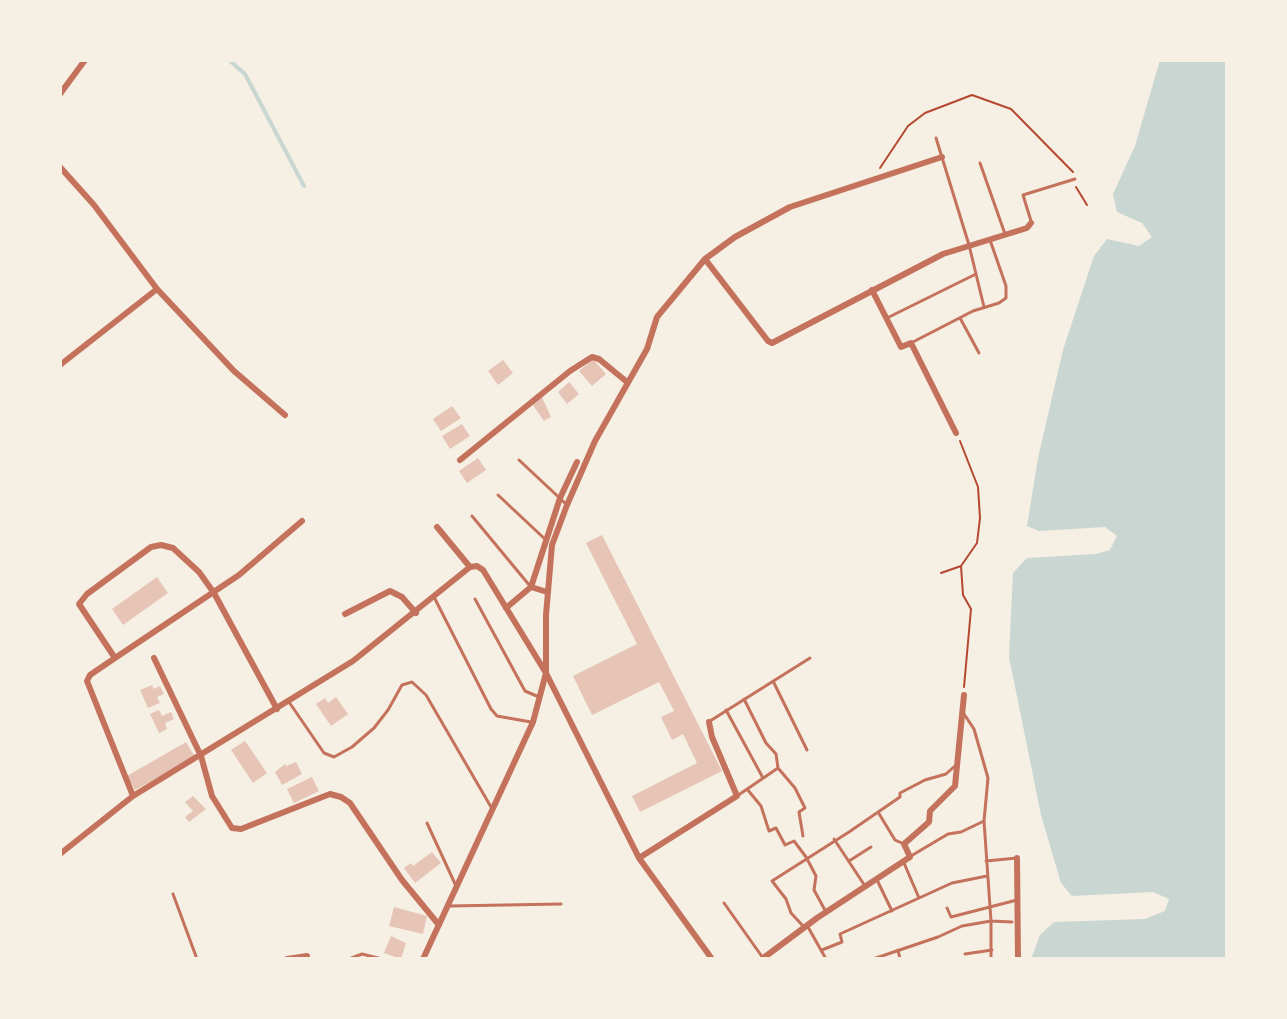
<!DOCTYPE html>
<html>
<head>
<meta charset="utf-8">
<style>
  body { margin:0 }
  #map { position:relative; width:1287px; height:1019px; overflow:hidden; background:#f6efe4; font-family:Barlow,sans-serif }
  canvas { display:block }
  .frame { position:absolute; inset:0; border:62px solid #f6efe4; pointer-events:none }
</style>
</head>
<body>
<div id="map">
<canvas width="1287" height="1019"></canvas>
<div class="frame"></div>
</div>
<script>
const c = document.querySelector('canvas').getContext('2d');
c.lineJoin = 'round';
function paint(path, color) { c.fillStyle = color; c.fill(path, 'evenodd'); }
const toPath = rows => new Path2D(rows.map(r => 'M' + r).join(''));
function stroke(path, color, width, dash) { c.strokeStyle = color; c.lineWidth = width; c.lineCap = dash ? 'butt' : 'round'; c.setLineDash(dash || []); c.stroke(path); }
paint(toPath([
  [1160,60,1227,60,1227,959,1031,959,1040,935,1054,922,1145,919,1165,911,1169,899,1153,892,1072,896,1061,883,1041,815,1009,657,1013,573,1027,558,1096,554,1110,550,1117,536,1105,527,1039,531,1027,526,1038,458,1063,350,1094,256,1107,239,1139,246,1152,237,1142,223,1117,212,1113,194,1135,146]
]), '#c9d6d2');
stroke(toPath([
  [229,60,245,74,304,186]
]), '#c9d6d2', 4);
paint(toPath([
  [593,359,606,374,592,386,579,371],
  [503,360,513,373,498,385,488,371],
  [569,382,579,394,567,404,558,392],
  [542,397,551,417,544,421,532,404],
  [452,406,461,418,441,431,433,419],
  [462,424,470,436,450,449,442,436],
  [478,458,486,470,467,483,459,471],
  [602,535,722,771,640,812,632,796,697,763,683,734,672,740,661,717,674,711,659,682,592,715,573,676,637,644,586,543],
  [157,577,168,593,123,625,112,609],
  [152,685,154,689,160,686,164,694,157,697,160,703,148,708,140,690],
  [336,697,348,714,331,726,316,704,325,698,328,703],
  [159,710,162,716,171,712,174,719,165,723,167,729,159,733,150,714],
  [245,741,267,773,253,783,231,750],
  [186,742,195,757,135,790,127,776],
  [296,762,302,774,282,785,275,772,285,764,286,766],
  [312,777,319,791,294,803,287,789],
  [193,796,206,809,189,822,185,817,193,811,185,802],
  [432,852,441,863,415,883,404,868,411,863,413,866],
  [394,907,427,916,423,934,389,926],
  [391,936,406,943,401,959,384,953]
]), '#e6c5b7');
stroke(toPath([
  [880,168,908,126,925,113,972,95,1011,109,1073,172],
  [1076,187,1087,205],
  [961,566,963,595,971,609,964,687],
  [941,573,961,566,977,543,980,518,978,487,960,441]
]), '#b5482f', 2);
stroke(toPath([
  [936,138,969,245,984,307],
  [980,163,1005,234],
  [1031,221,1023,195,1075,179],
  [887,318,976,274],
  [960,318,979,353],
  [911,343,973,311,999,303,1006,298,1006,286,990,240],
  [519,460,566,504],
  [498,495,547,541],
  [472,516,530,586],
  [434,597,491,709,497,716,531,722],
  [475,599,525,691,539,697],
  [773,681,807,750],
  [744,699,766,743,776,754,778,768,795,788,805,808,799,812,803,836],
  [289,702,324,753,334,757,352,747,374,728,388,710,402,685,412,682,426,695,491,807],
  [726,710,763,778],
  [964,714,974,729,988,778,984,821,991,921,991,959],
  [710,721,810,658],
  [747,789,761,806,769,831,776,828,785,845,794,841,806,857,816,876,814,890,826,912],
  [737,796,778,768],
  [878,812,895,840,904,844],
  [427,823,456,886],
  [834,839,865,886],
  [911,856,948,834,961,832,984,821],
  [849,861,871,847],
  [986,861,1017,858],
  [904,863,919,898],
  [877,880,892,911],
  [173,894,197,959],
  [724,903,763,958],
  [449,906,561,904],
  [947,908,951,917,1017,900],
  [804,927,791,913,786,899,772,881,849,832,900,797,900,793,925,780,946,774,956,765],
  [808,927,826,959],
  [822,950,842,942,840,934,952,883,987,876],
  [898,950,900,959],
  [965,954,992,950],
  [349,959,362,954,382,959],
  [873,959,938,937,962,926,991,921,1012,922]
]), '#c5725c', 3);
stroke(toPath([
  [60,94,85,60],
  [60,167,94,205,157,289,60,365],
  [705,259,735,237,790,207,942,157],
  [157,289,234,371,285,415],
  [872,290,901,347,911,343,956,433],
  [460,460,570,371,592,357,599,359,627,382],
  [437,527,470,567],
  [547,592,531,587,560,498,577,462],
  [506,608,531,587],
  [345,614,390,591,402,597,416,613],
  [115,658,239,575,302,521],
  [154,658,201,756,212,796,232,828,241,829,330,794,341,797,350,803,402,880,439,925],
  [133,796,87,681,90,675,115,658,79,604,87,594,151,547,161,545,173,548,199,572,214,593,277,709],
  [60,854,133,796,353,661,470,567,477,566,483,570,546,673,639,858,712,959],
  [639,858,737,796,712,737,709,722],
  [1017,858,1018,959],
  [287,959,307,956],
  [423,959,533,722,546,673,546,615,552,545,567,505,595,441,647,349,657,317,705,259,768,341,772,343,943,254,1027,228,1031,223],
  [762,959,817,918,910,857,904,844,929,822,930,811,955,786,964,695]
]), '#c5725c', 6);
</script>
</body>
</html>
